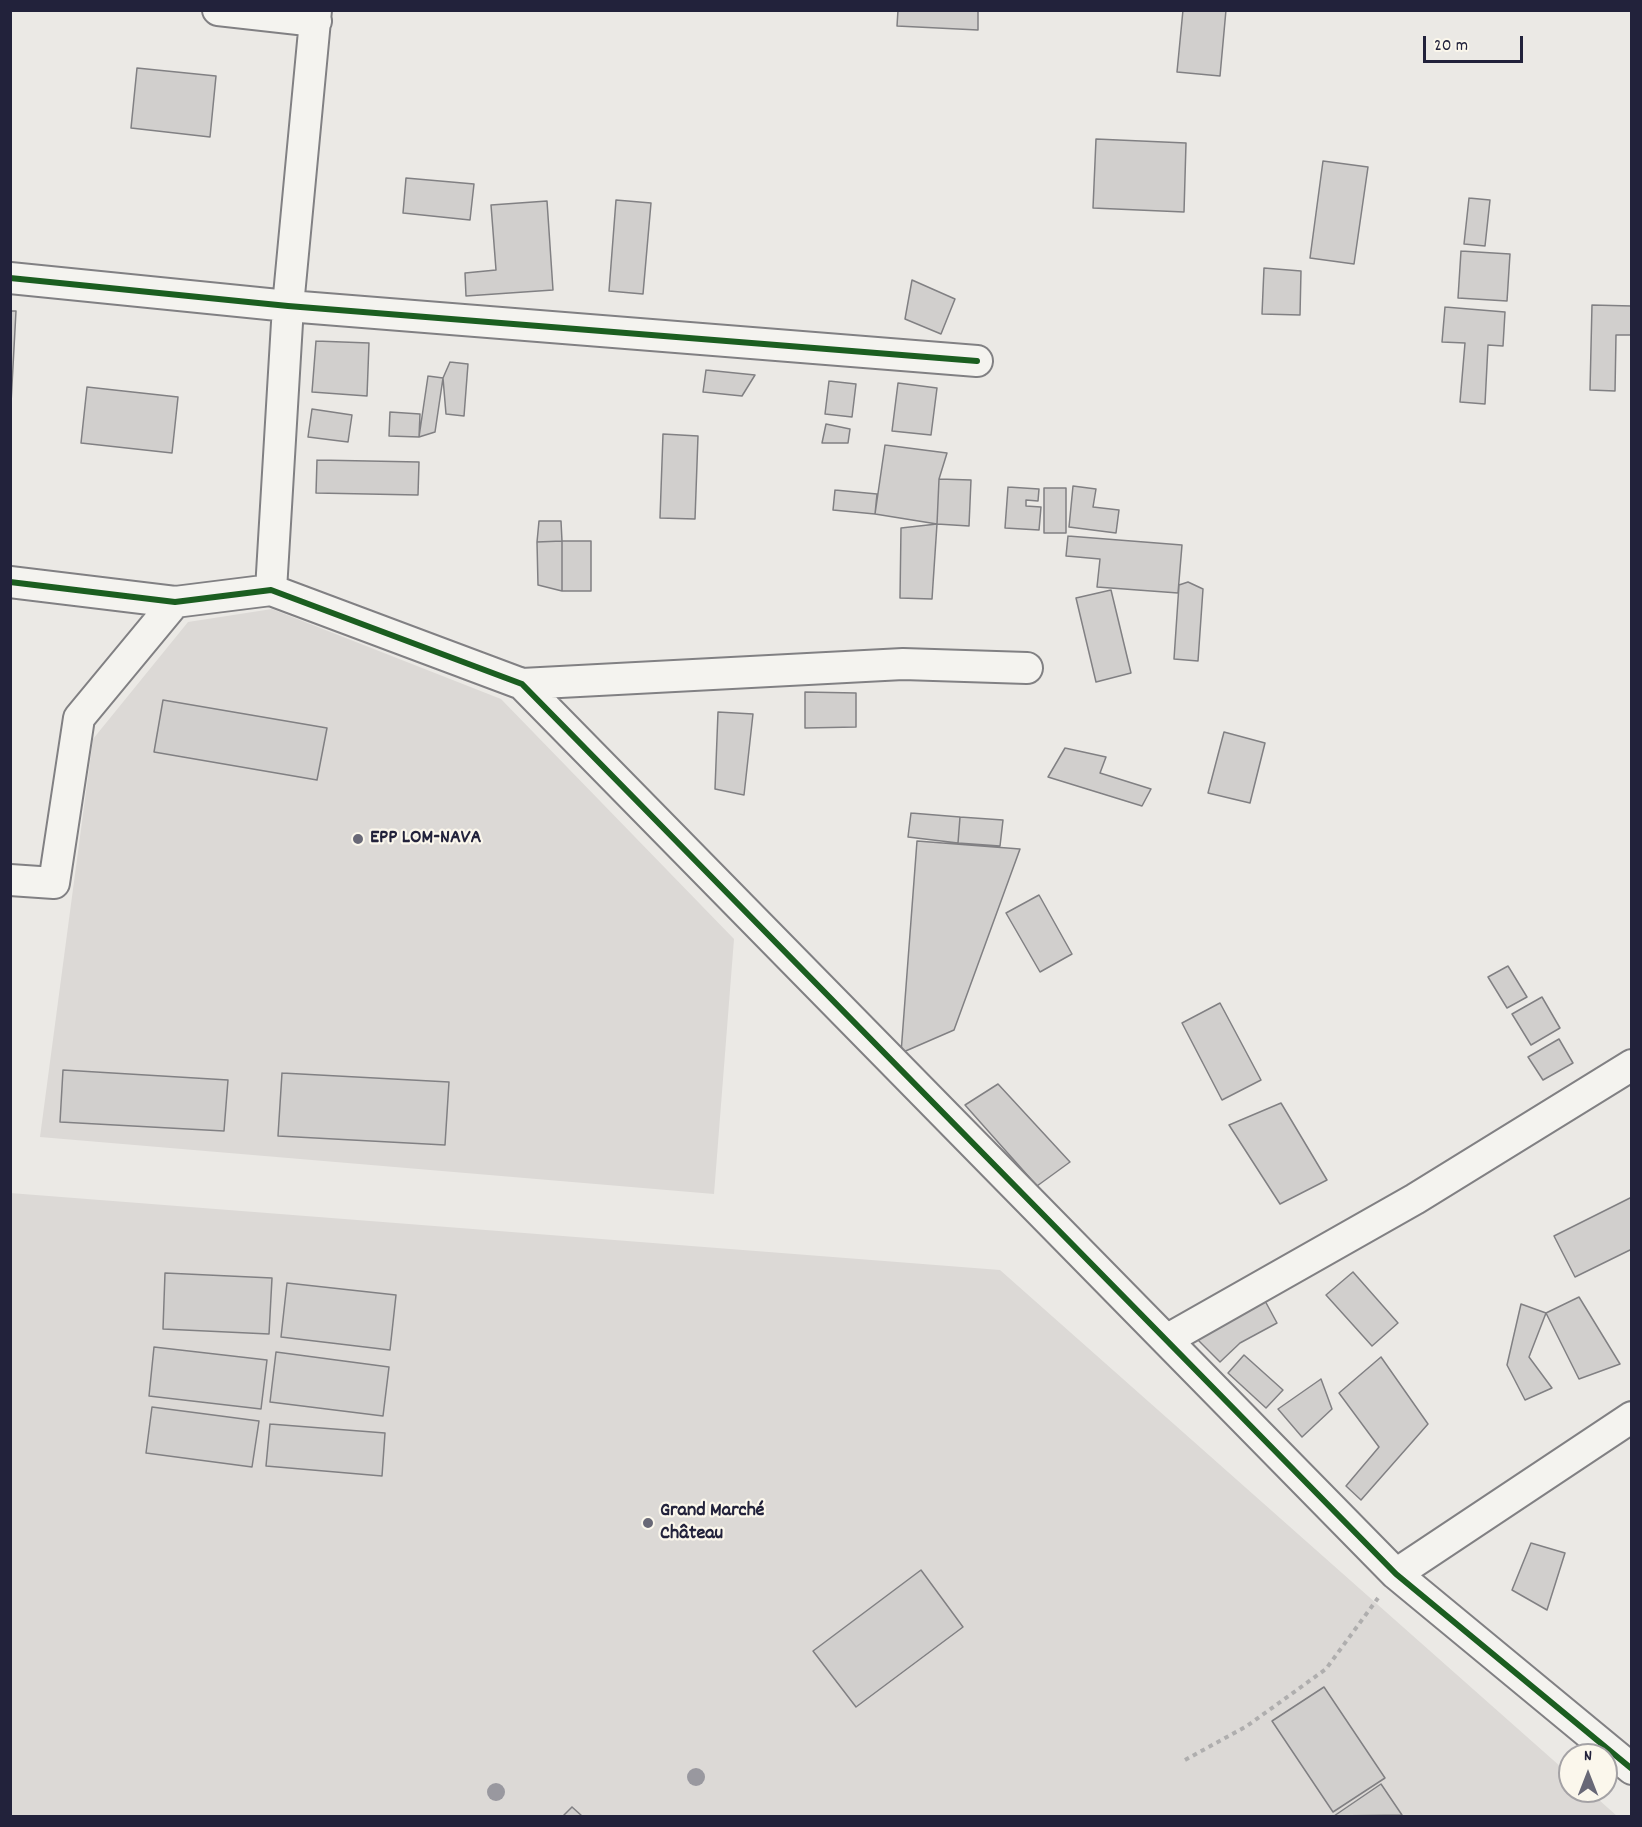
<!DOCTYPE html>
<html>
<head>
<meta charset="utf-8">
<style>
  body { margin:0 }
  #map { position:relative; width:1642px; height:1827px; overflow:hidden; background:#ebe9e5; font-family:Dekko,sans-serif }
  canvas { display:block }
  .frame { position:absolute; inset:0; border:12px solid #22223b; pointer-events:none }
  .north { position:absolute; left:1558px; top:1743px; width:60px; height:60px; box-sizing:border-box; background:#fbf7ec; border:2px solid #a4a2a5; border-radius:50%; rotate:0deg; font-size:16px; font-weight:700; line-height:24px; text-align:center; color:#22223b }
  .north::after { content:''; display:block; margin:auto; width:21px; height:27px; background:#686876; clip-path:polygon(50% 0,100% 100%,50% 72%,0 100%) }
  .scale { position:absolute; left:1423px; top:36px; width:100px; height:27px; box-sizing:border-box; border:3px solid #22223b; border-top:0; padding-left:8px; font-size:18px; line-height:21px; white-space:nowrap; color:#22223b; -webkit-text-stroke:4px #fbf7ec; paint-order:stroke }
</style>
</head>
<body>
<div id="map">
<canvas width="1642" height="1827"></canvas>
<div class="frame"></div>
<div class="north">N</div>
<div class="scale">20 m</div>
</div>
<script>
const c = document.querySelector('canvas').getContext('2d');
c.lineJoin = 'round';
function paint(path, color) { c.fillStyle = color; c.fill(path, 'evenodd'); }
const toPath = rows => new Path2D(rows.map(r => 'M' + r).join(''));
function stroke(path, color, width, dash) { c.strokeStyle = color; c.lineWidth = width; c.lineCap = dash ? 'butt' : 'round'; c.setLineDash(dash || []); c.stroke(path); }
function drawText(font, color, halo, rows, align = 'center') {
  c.font = font + ' Dekko,sans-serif'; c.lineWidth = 4.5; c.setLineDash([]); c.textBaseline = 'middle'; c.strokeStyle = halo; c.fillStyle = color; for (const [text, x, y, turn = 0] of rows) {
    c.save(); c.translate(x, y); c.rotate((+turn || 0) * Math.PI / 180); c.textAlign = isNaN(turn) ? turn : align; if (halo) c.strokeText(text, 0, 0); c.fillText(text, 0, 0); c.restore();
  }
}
paint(toPath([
  [272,609,501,699,734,939,714,1194,40,1137,93,739,188,622],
  [10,1193,1000,1270,1570,1775,1570,1791,1589,1791,1617,1816,11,1816]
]), '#dcd9d6');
const building = toPath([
  [898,10,978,10,978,30,897,26,898,10],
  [1183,10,1226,10,1220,76,1177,72,1183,10],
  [137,68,216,76,210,137,131,128,137,68],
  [1096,139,1186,143,1184,212,1093,208,1096,139],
  [1323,161,1368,167,1354,264,1310,258,1323,161],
  [406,178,474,184,470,220,403,213,406,178],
  [1469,198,1490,200,1485,246,1464,244,1469,198],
  [616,200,651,203,643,294,609,291,616,200],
  [547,201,553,290,466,296,465,273,496,270,491,205,547,201],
  [1461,251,1510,254,1507,301,1458,298,1461,251],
  [1264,268,1301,271,1300,315,1262,314,1264,268],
  [912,280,955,299,941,334,905,319,912,280],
  [1592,305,1632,306,1632,335,1616,335,1615,391,1590,390,1592,305],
  [1445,307,1505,312,1503,346,1488,345,1485,404,1460,402,1465,343,1442,342,1445,307],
  [10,311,16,311,10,422,10,311],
  [316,341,369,343,367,396,312,392,316,341],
  [450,362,468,364,464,416,446,414,443,378,450,362],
  [706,370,755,375,742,396,703,392,706,370],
  [428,376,443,378,435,432,419,437,428,376],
  [829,381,856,384,852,417,825,414,829,381],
  [898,383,937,388,931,435,892,431,898,383],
  [87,387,178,397,172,453,81,443,87,387],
  [312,409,352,415,348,442,308,437,312,409],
  [390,412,420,414,419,437,389,436,390,412],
  [826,424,850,429,848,443,822,443,826,424],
  [663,434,698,436,695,519,660,518,663,434],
  [885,445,947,453,939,479,937,524,875,514,885,445],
  [317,460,419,462,418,495,316,493,317,460],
  [939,479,971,480,969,526,937,524,939,479],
  [1073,486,1096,489,1093,507,1119,510,1116,533,1069,527,1073,486],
  [1008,487,1039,489,1038,501,1026,500,1026,506,1041,507,1039,530,1005,528,1008,487],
  [1044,488,1066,488,1066,533,1044,533,1044,488],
  [835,490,877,494,875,514,833,510,835,490],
  [539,521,561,521,562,541,537,542,539,521],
  [937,524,932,599,900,598,901,528,937,524],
  [1068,536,1182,545,1178,593,1097,587,1100,559,1066,556,1068,536],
  [562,541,562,591,538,585,537,542,562,541],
  [562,541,591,541,591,591,562,591,562,541],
  [1188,582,1203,589,1198,661,1174,659,1179,585,1188,582],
  [1111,590,1131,673,1096,682,1076,598,1111,590],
  [805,692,856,693,856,727,805,728,805,692],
  [163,700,327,728,317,780,154,752,163,700],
  [718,712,753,714,744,795,715,789,718,712],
  [1224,732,1265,743,1250,803,1208,793,1224,732],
  [1065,748,1106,757,1100,773,1151,789,1142,806,1048,777,1065,748],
  [911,813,960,817,958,843,908,837,911,813],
  [960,817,1003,820,1000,846,958,843,960,817],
  [917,841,1020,849,954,1030,901,1053,917,841],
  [1039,895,1072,954,1040,972,1006,913,1039,895],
  [1508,966,1527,997,1507,1008,1488,977,1508,966],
  [1542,997,1560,1028,1531,1045,1512,1014,1542,997],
  [1220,1003,1261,1080,1222,1100,1182,1023,1220,1003],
  [1559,1039,1573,1063,1543,1080,1528,1057,1559,1039],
  [63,1070,228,1080,224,1131,60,1122,63,1070],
  [282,1073,449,1082,445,1145,278,1136,282,1073],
  [998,1084,1070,1162,1037,1186,965,1105,998,1084],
  [1281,1103,1327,1180,1280,1204,1229,1125,1281,1103],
  [1632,1197,1632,1249,1575,1277,1554,1236,1632,1197],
  [1353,1272,1398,1323,1372,1346,1326,1295,1353,1272],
  [165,1273,272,1278,269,1334,163,1329,165,1273],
  [287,1283,396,1295,390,1350,281,1337,287,1283],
  [1579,1297,1620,1364,1579,1379,1546,1313,1579,1297],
  [1264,1299,1277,1323,1240,1343,1220,1362,1194,1336,1264,1299],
  [1521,1304,1546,1313,1529,1357,1552,1388,1525,1400,1507,1365,1521,1304],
  [154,1347,267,1360,261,1409,149,1396,154,1347],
  [276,1352,389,1367,383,1416,270,1402,276,1352],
  [1244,1355,1283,1390,1266,1408,1228,1373,1244,1355],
  [1381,1357,1428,1424,1361,1500,1346,1486,1379,1447,1339,1393,1381,1357],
  [1321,1379,1332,1409,1302,1437,1278,1409,1321,1379],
  [152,1407,259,1421,252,1467,146,1453,152,1407],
  [270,1424,385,1433,382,1476,266,1466,270,1424],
  [1531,1543,1565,1553,1547,1610,1512,1590,1531,1543],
  [921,1570,963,1627,856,1707,813,1651,921,1570],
  [1324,1687,1385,1778,1333,1812,1272,1721,1324,1687],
  [1381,1784,1402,1815,1334,1816,1381,1784],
  [572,1807,582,1816,563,1816,572,1807]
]);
paint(building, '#d1cfcd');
stroke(building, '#818083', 1.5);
const minor = toPath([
  [218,10,316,21],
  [10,278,288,306,977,361],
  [10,582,175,602,271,590,522,684,1396,1574,1632,1769],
  [271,590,288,306,316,10],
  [522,684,903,664,1027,668],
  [10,880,54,883,79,718,175,602],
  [1168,1339,1415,1199,1632,1065],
  [1396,1574,1632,1417]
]);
stroke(minor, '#818083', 34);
stroke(toPath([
  [1185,1760,1247,1726,1326,1669,1378,1598]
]), '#afaeae', 4, [4.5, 4.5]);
stroke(minor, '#f4f3ef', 30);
stroke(toPath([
  [10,278,288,306,977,361],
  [10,582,175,602,271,590,522,684,1396,1574,1632,1769]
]), '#1b5e20', 6);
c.fillStyle = '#99989f';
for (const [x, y] of [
  [696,1777],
  [496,1792]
]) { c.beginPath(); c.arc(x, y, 9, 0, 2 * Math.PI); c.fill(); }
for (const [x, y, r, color] of [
  [358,839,6,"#686876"],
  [648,1523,6,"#686876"]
]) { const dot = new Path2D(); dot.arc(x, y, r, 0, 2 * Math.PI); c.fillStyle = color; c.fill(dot); stroke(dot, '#fbf7ec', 2); }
drawText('bold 20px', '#22223b', '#fbf7ec', [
  ["EPP LOM-NAVA",370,839],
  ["Grand Marché",660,1512],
  ["Château",660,1535]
], 'left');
</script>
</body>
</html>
